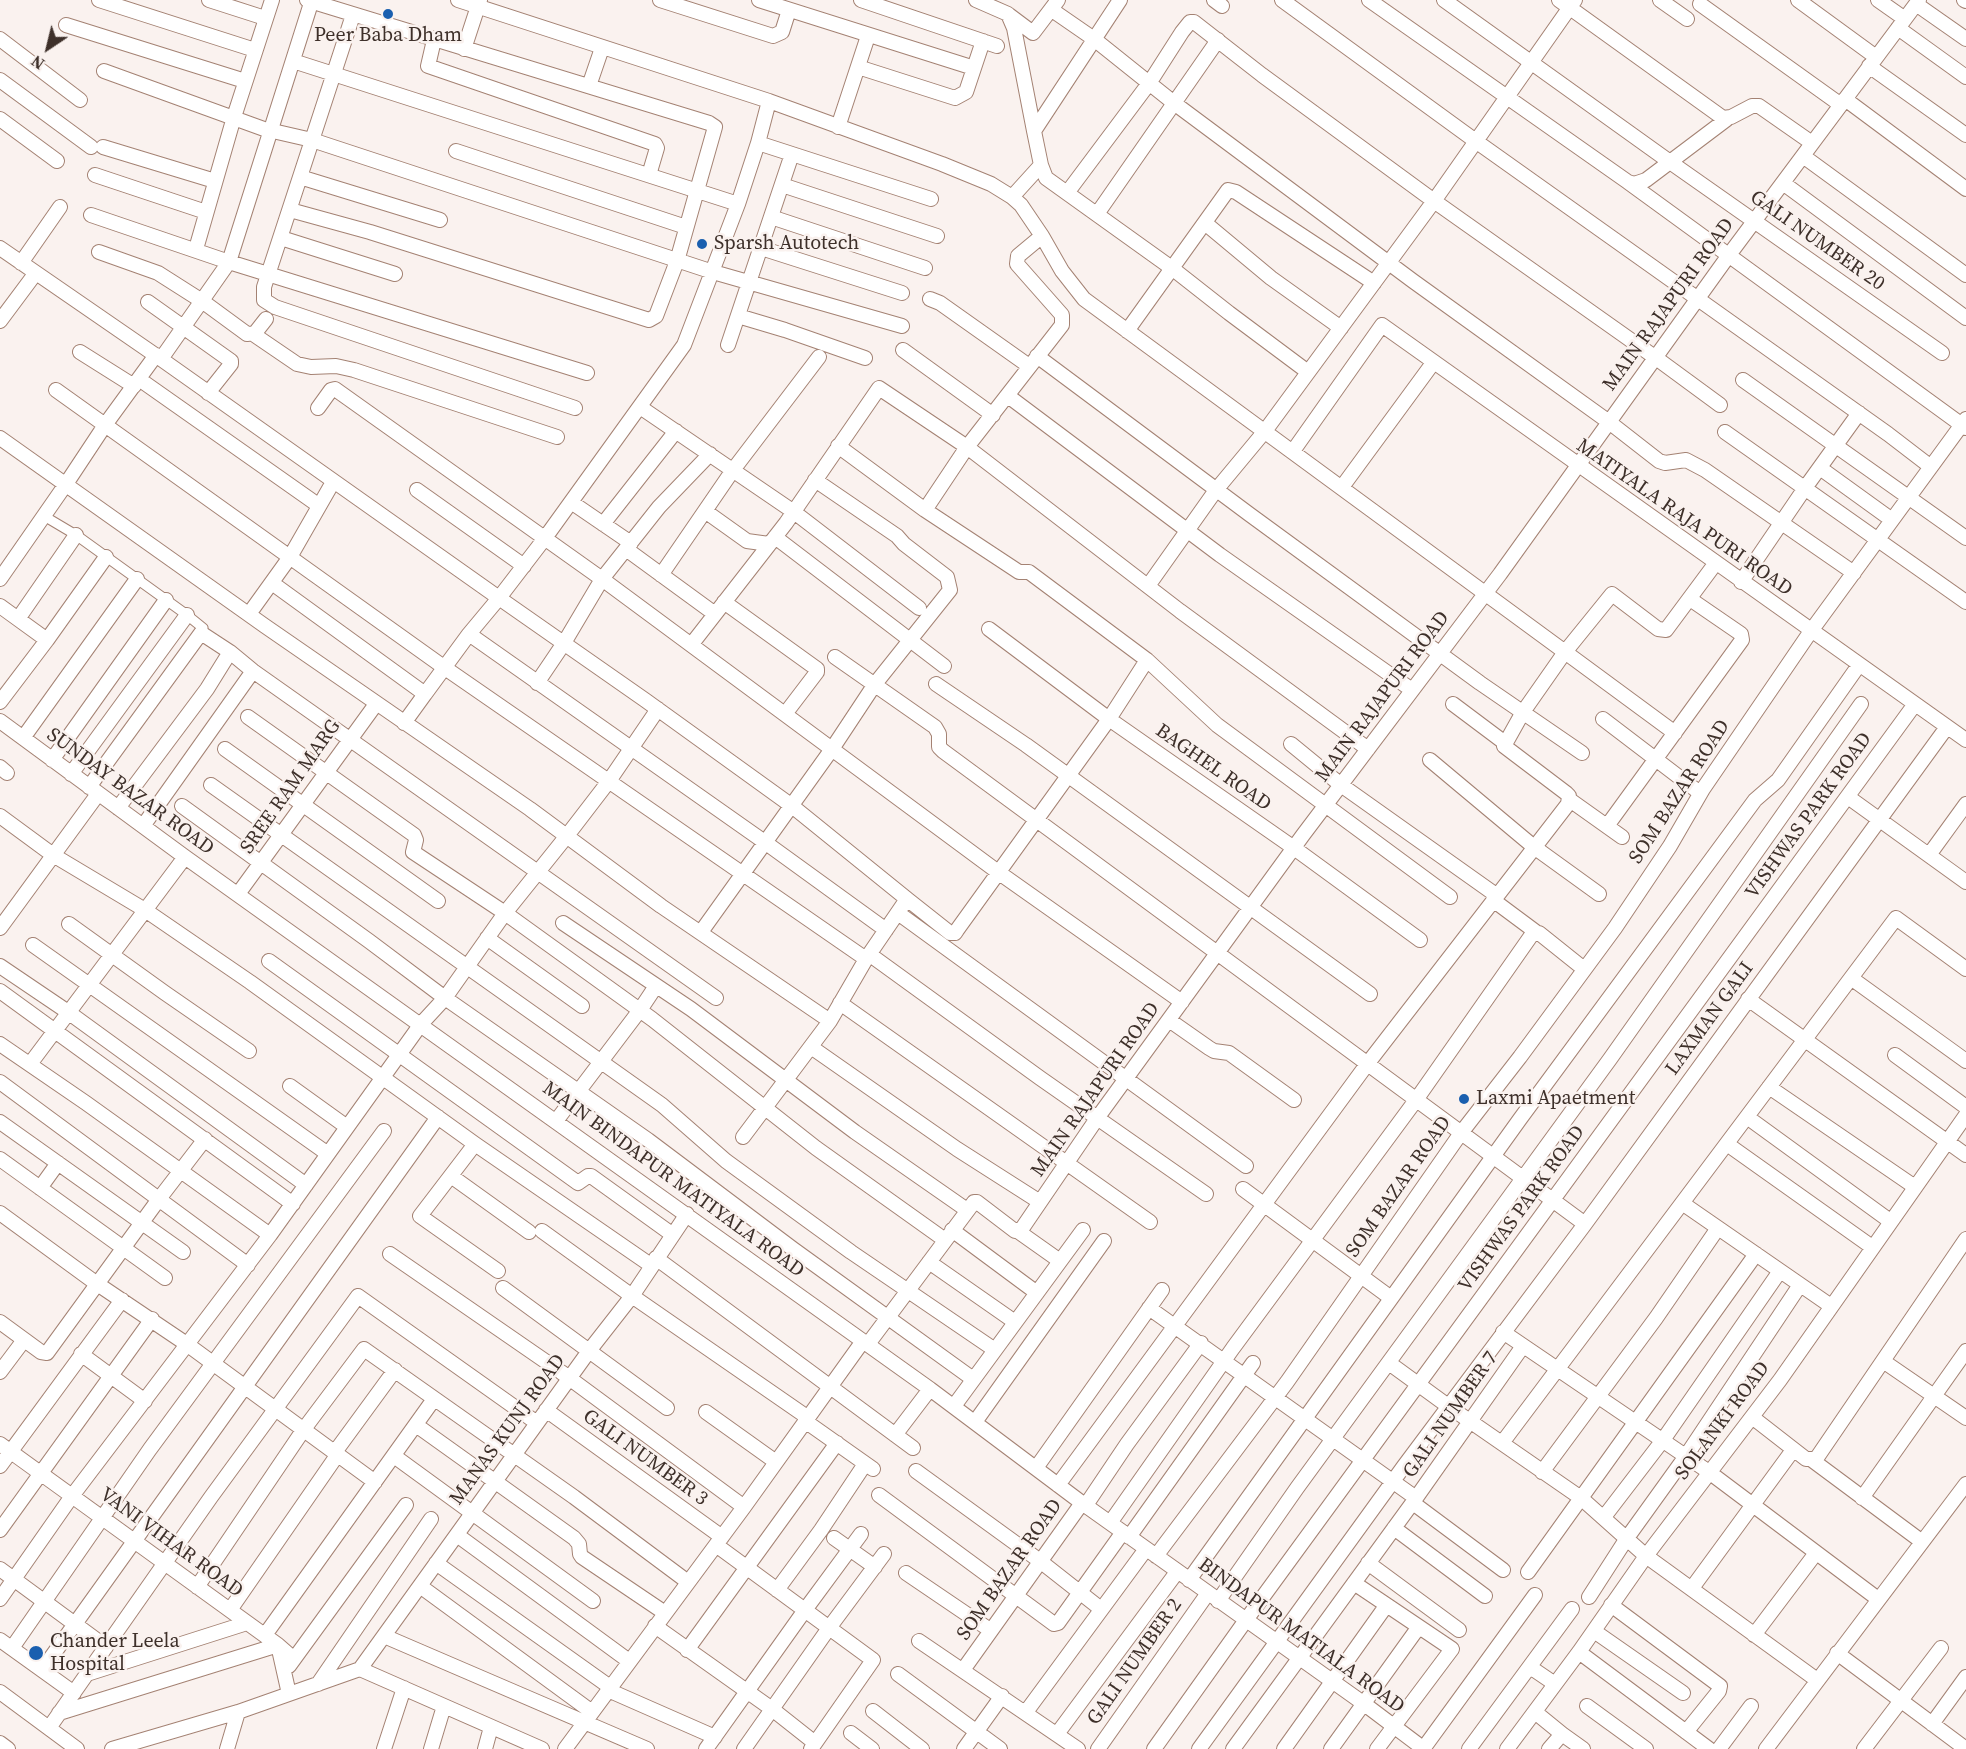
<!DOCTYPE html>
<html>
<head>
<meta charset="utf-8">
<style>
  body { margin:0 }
  #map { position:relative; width:1966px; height:1749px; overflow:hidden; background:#faf2ef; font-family:"Source Serif 4",serif }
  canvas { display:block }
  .north { position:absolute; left:18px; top:18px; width:60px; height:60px; -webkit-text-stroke:4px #faf2ef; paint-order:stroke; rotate:215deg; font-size:16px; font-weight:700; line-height:24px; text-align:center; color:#3e302a }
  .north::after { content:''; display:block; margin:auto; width:21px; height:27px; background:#3e302a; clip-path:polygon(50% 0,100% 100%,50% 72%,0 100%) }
</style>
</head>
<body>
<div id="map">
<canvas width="1966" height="1749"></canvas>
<div class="north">N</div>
</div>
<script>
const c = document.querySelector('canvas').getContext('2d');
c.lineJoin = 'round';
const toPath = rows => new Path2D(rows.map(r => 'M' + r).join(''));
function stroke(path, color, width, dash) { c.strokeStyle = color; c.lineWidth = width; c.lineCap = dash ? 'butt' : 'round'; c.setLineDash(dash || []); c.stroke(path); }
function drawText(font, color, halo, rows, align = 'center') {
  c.font = font + ' "Source Serif 4",serif'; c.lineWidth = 5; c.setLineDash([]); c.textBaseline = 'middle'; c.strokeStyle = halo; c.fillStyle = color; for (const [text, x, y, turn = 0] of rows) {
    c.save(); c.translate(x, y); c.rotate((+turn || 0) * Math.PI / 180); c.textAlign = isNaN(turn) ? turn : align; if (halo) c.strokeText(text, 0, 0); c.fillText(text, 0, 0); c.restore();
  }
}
const pedestrian = toPath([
  [44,516,76,535,187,615,203,628,201,633]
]);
const minor = toPath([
  [99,0,255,50],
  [209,0,265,18],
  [458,0,769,101,942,164,991,184,1012,197,1021,205,1042,236,1062,271,1084,299,1565,652,1523,712,1504,746,1566,793,1569,796,1568,804,1368,1063,1058,1485],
  [660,0,773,36,782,32,789,10],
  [759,0,974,68],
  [861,0,997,46],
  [976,0,1008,14,1014,28,1034,131,1041,165,1012,197],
  [1214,0,1222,6],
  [1282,0,1477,142,1888,434,1931,467],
  [1369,0,1628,182,1634,184,1646,180,1727,119],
  [1444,0,1670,162,1942,353],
  [1559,0,1723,118,1731,117,1752,106,1759,106,1812,143],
  [1660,0,1687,19],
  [1798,0,1876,57],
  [1878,0,1905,19],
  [1964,0,1966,1],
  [1700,4,1841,105],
  [1916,4,1966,39],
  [1052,10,1094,39,1174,103,1413,281,1609,422,1659,461,1665,463,1686,460,1705,470,1854,573],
  [353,15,264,287,264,300,275,307,575,408],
  [1009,15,1033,33,1058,0],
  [66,25,245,81],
  [1898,28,1966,77],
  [0,39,80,100],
  [434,40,428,66,655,144,657,148,649,175],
  [464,49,480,0],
  [293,61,738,204],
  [1869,66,1966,135],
  [858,67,955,98,966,92,983,41],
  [104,71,264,129,312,140,713,272,902,326],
  [0,80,91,147],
  [589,86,602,48],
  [1845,99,1966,189],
  [769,101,758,143,738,204,684,345,545,538,499,598,645,700,792,806,907,899],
  [0,119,57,161],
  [838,127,868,36],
  [1034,131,1120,0],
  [758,143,931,199],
  [103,147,215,181],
  [456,151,686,227],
  [1803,156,1966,275],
  [1041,165,1046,178,1173,269,1229,313,1308,372],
  [95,175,206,212],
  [300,177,440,220],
  [1628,182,1966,428],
  [1783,183,1966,318],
  [782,185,937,236],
  [1067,193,1150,82,1182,32,1190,22,1194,22,1262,75,1434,201,1656,358,1720,405],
  [290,210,370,232,649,320,656,316,677,261,715,127,709,123,307,0],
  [1097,214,1218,40],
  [91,215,229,262,587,373],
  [771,217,925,268],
  [1205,223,1271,278,1341,328],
  [281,238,395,274],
  [0,248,161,359,499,598,469,634,425,694],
  [761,248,902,293],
  [196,249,234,117,272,0],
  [99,252,158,273,202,301,247,334,255,333,266,319],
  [21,263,60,207],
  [930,299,940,303,1029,366],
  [148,302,231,361,231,364,208,393],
  [738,316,785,330,865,358],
  [0,321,35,274],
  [1127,331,1228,190,1236,192,1374,283],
  [253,334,297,364,311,367,336,366,354,370,557,437],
  [728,345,792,154],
  [903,350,993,415],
  [80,352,134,386],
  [1037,356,1249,514,1480,683,1582,753],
  [161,359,229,262,312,0],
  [139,379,318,505],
  [1743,380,1966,538],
  [56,390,445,668,866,959],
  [1008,396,1220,555,1412,690],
  [640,407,794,512,919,608],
  [318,408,331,390,335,389,602,579,998,872,1182,1002],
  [1725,432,1966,602],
  [0,438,265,626,530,809,661,906,830,1021],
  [838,446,925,510,1019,572,1029,572,1147,660,1217,725,1450,897],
  [1293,451,1382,325,1966,740],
  [1820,468,1892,520],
  [1342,487,1433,363],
  [417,490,524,566],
  [571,502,631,543],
  [925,510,967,447,1062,325,1062,315,1017,264,1018,256,1042,236],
  [705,511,747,541,769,544],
  [603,524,676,431],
  [775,537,944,666],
  [626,549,715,614],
  [661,575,733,470,819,357],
  [0,579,66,484,105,425,156,355],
  [1741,582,1805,488,1859,413],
  [272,583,425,694,404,723],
  [1148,586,1216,490,1265,431,1434,201,1575,0],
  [724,602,817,669,817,672,785,714],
  [0,606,47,640],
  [249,614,290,557,333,482],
  [18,619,76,535],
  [989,629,1109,719,1294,848,1420,940],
  [469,634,766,843,886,930],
  [691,645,786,523,879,388,967,447,1180,611,1368,749],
  [835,657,935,727,939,734,939,747,943,751,1585,1224],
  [537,683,564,643,602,579,659,507,710,454],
  [936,684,1026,745,1370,994],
  [0,702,47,640,106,557],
  [1453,704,1505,743],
  [248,717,414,835,416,840,413,852,416,854,505,913,652,1019,816,1148,945,1240],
  [1603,719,1700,793],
  [0,721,185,857,930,1389,1082,1503,1363,1703,1424,1749],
  [1675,733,1565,652,1612,594,1658,629,1666,630,1715,564],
  [23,738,137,579],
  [1291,744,1341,785,1496,895],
  [225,749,438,901],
  [52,760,166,600],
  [1430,760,1534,847,1599,894],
  [0,767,7,773],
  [71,774,187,615],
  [211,785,662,1105,726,1161,851,1252,995,1350],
  [89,787,201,633,230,652,253,671,716,998],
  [1848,797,1966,882],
  [1570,800,1622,837],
  [182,806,369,941,445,998,648,1140,793,1249,973,1379],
  [118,808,207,689,230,652],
  [0,816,53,855,145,910,250,982,475,1144,652,1266],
  [143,826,253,671],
  [1607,826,1742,640,1741,634,1690,599],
  [1929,855,1966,804],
  [238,894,376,704],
  [1493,900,1536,932],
  [898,913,1246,1166],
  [563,923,691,1009,855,1132,967,1210],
  [69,924,165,993,249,1051],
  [0,928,98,794],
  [701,932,832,749,875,684,950,590,947,577,904,544,897,536,815,480],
  [487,938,582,1006],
  [33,945,328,1154],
  [869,954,1040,1078,1206,1194],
  [269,961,578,1183,588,1176,591,1176,673,1235],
  [0,966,68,1012,306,1185],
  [1851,978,1966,1061],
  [0,991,293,1204],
  [1748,999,1966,1155],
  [840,1003,1150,1222],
  [1169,1020,1209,1048,1214,1051,1229,1053,1294,1100],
  [0,1044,86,1103,270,1235],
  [811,1047,957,1149,1040,1202],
  [1895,1055,1966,1107],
  [30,1064,185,857],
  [0,1082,248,1265],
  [290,1086,347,1127],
  [1769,1087,1915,1187],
  [1747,1117,1890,1221],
  [556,1121,640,1010,656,986],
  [0,1122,183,1252],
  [743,1137,830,1021,866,959,907,899,950,933,955,933,957,930,1109,719,1147,660],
  [475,1144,420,1216,498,1271],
  [1727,1144,1872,1247],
  [0,1159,165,1278],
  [451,1176,529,1232],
  [40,1188,58,1163],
  [1243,1189,1391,1298],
  [1682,1203,1831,1306],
  [0,1213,93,1281,188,1345,375,1482],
  [952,1230,1037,1293],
  [542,1231,632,1296,807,1417],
  [1019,1232,1060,1261],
  [390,1254,561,1372,744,1507],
  [656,1258,913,1448],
  [929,1262,1015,1322],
  [503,1288,667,1408],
  [1149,1308,1416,1498],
  [0,1322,41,1352,47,1353,159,1199,205,1139],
  [1503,1332,1709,1472,1878,1599],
  [868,1344,974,1202,977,1202,1015,1231,1021,1230,1098,1117,1303,835,1500,574,1729,255,1919,0],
  [81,1354,145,1401],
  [1883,1361,1966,1418],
  [1389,1363,1448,1406,1581,1498,1646,1556,1817,1680],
  [0,1372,24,1340],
  [954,1406,1083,1230],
  [546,1410,722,1537],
  [706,1412,776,1462],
  [1752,1417,1806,1459,1816,1459,1966,1239],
  [805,1421,873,1469],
  [975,1422,1104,1241],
  [416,1425,574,1538,579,1544,580,1554,582,1557,665,1613],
  [895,1435,930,1389],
  [1502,1443,1896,918,1966,969],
  [0,1444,278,1645,289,1694],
  [335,1452,395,1370],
  [394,1456,593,1601],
  [1812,1460,1921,1541],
  [0,1466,122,1300],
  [1036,1468,1162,1290],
  [916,1471,1040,1561,1101,1609],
  [1542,1472,1656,1318,1718,1228],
  [879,1495,1054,1624,1058,1623,1123,1532],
  [1862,1498,1966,1351],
  [1413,1503,1503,1570],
  [1086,1505,1127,1444,1201,1343],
  [1604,1517,1663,1440,1780,1271],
  [1110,1523,1233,1348,1416,1100,1533,933,1539,933,1584,969],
  [1394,1528,1485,1596],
  [0,1530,152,1319],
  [457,1535,629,1661],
  [1129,1537,1253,1363],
  [834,1538,875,1567],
  [716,1545,873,1660,811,1749],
  [1156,1556,1287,1382,1461,1133,1520,1057,1615,928,1670,846,1703,789,1811,631,1966,419],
  [436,1563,610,1687],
  [1368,1563,1459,1630],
  [0,1569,106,1647],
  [1528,1572,1756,1254],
  [906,1573,990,1630],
  [1189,1580,1520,1119,1755,800,1778,780,1859,665],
  [1354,1583,1452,1649,1377,1749],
  [420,1586,592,1712],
  [197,1587,304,1429,364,1349,574,1497,688,1582],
  [1692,1588,1793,1450],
  [777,1590,821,1530,865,1464],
  [1589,1597,1627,1538,1686,1456,1800,1285],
  [0,1599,72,1496,270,1235,421,1024,445,998,505,913,566,837,609,781,658,709],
  [1218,1601,1297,1488,1610,1059,1861,704],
  [1611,1605,1720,1686,1719,1691,1686,1732],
  [230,1610,338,1454],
  [655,1626,772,1709,815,1743],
  [1594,1631,1683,1693],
  [265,1635,434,1399],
  [1754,1635,1816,1553],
  [384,1636,647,1749],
  [0,1640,74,1693],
  [919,1641,1078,1749],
  [12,1648,150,1449,384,1131],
  [687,1650,837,1443],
  [1579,1652,1709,1749],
  [1837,1653,1966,1749],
  [289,1666,406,1505],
  [1530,1667,1555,1684],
  [360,1669,589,1351,632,1296,687,1214],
  [42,1670,438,1117],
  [963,1670,1082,1503],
  [87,1674,247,1623],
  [898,1674,1000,1749],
  [318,1684,431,1519],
  [608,1690,715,1737],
  [0,1692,77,1749],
  [1587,1706,1646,1749],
  [873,1711,922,1749],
  [1026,1712,1146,1549],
  [1535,1712,1562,1734],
  [59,1713,278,1645,294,1659],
  [1932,1724,1966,1677],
  [49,1728,211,1497,358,1296,537,1423],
  [851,1733,872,1749],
  [1057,1734,1177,1572],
  [0,1743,8,1749],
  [112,1749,238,1712,360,1669,542,1749],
  [227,1749,238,1712],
  [384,1749,404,1688],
  [431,1749,444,1706],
  [485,1749,491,1727],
  [565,1749,744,1507,863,1341],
  [706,1749,805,1610,861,1534],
  [744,1749,829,1628,884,1554],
  [964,1749,1002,1696],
  [1098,1749,1208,1593],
  [1154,1749,1246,1620,1915,704],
  [1199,1749,1404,1466,1585,1224,1947,727],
  [1233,1749,1416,1498,1523,1346],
  [1284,1749,1386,1606],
  [1331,1749,1418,1628],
  [1423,1749,1535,1595],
  [1469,1749,1572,1609],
  [1507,1749,1579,1652,1646,1556,1780,1380,1966,1115],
  [1549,1749,1562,1734,1583,1749],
  [1719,1749,1751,1706],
  [1766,1749,1966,1484],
  [1864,1749,1941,1648]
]);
stroke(pedestrian, '#a48273', 11);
stroke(minor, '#a48273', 16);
stroke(pedestrian, '#fff', 9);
stroke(minor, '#fff', 14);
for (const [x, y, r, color] of [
  [388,14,6,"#1a5faf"],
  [702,244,6,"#1a5faf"],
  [1464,1099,6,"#1a5faf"],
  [36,1653,8,"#1a5faf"]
]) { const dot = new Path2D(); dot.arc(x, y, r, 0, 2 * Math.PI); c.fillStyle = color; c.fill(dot); stroke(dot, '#faf2ef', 2); }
drawText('20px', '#3e302a', '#faf2ef', [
  ["Peer Baba Dham",388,36,"center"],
  ["Sparsh Autotech",714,244],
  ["Laxmi Apaetment",1476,1099],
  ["Chander Leela",50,1642],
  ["Hospital",50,1665]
], 'left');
drawText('20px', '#3e302a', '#faf2ef', [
  ["GALI NUMBER 20",1817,241,35],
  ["MAIN RAJAPURI ROAD",1669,305,-54],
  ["MATIYALA RAJA PURI ROAD",1684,518,35],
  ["MAIN RAJAPURI ROAD",1383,697,-53],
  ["BAGHEL ROAD",1213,768,35],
  ["SREE RAM MARG",291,787,-55],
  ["SUNDAY BAZAR ROAD",130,792,36],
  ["SOM BAZAR ROAD",1680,792,-57],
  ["VISHWAS PARK ROAD",1809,816,-54],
  ["LAXMAN GALI",1710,1019,-54],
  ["MAIN RAJAPURI ROAD",1096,1090,-55],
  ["MAIN BINDAPUR MATIYALA ROAD",673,1180,36],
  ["SOM BAZAR ROAD",1399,1187,-55],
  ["VISHWAS PARK ROAD",1522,1209,-54],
  ["GALI NUMBER 7",1451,1415,-55],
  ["SOLANKI ROAD",1723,1421,-53],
  ["MANAS KUNJ ROAD",508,1430,-54],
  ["GALI NUMBER 3",645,1458,36],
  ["VANI VIHAR ROAD",171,1543,36],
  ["SOM BAZAR ROAD",1010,1570,-55],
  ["BINDAPUR MATIALA ROAD",1301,1636,36],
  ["GALI NUMBER 2",1135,1662,-55]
]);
</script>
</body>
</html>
